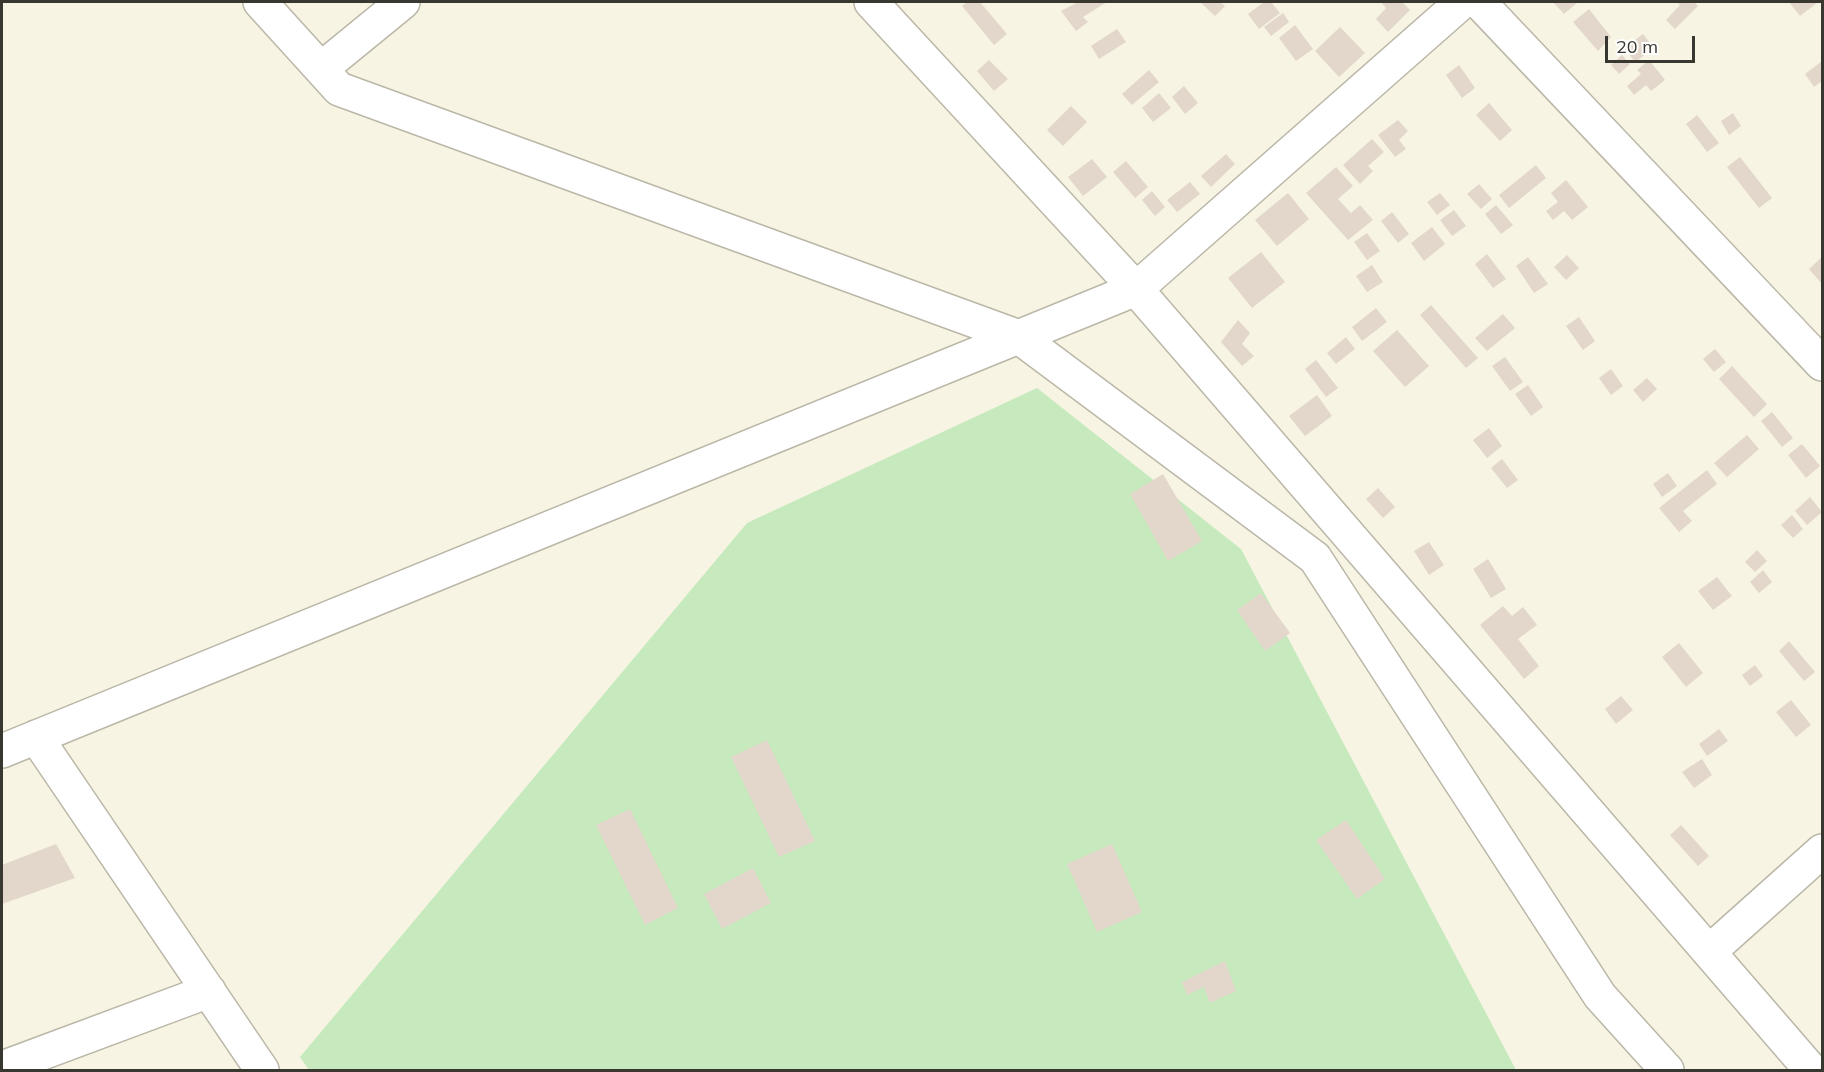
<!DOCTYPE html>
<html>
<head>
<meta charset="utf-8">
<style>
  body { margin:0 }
  #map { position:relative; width:1824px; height:1072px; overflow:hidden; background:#f7f4e3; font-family:Mulish,sans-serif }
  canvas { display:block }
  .frame { position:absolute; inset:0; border:3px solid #383730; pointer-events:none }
  .scale { position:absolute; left:1605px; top:36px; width:90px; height:27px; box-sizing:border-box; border:3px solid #383730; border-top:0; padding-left:8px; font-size:18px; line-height:21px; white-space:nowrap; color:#383730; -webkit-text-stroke:4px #fff; paint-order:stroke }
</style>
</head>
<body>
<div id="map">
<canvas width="1824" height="1072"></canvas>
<div class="frame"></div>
<div class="scale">20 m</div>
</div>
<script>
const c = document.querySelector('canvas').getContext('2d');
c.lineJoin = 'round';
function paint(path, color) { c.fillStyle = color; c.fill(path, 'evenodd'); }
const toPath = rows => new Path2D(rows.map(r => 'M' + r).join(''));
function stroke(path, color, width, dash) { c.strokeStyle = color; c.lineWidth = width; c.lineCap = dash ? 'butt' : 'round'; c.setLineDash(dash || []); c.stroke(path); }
paint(toPath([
  [1037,388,1241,549,1516,1070,309,1070,300,1057,747,523]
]), '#c6eabe');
paint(toPath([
  [967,2,980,2,1007,34,994,45,962,6],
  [1078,2,1107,2,1083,17,1088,22,1076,31,1061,11],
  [1200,2,1220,2,1225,6,1215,16],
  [1264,2,1271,2,1280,13,1259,29,1248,14],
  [1381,2,1402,2,1410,10,1388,32,1376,19,1386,8],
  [1553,2,1578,2,1564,14],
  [1677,2,1694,2,1698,6,1675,29,1666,20,1680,5],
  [1789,2,1816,2,1817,3,1800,16],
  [1589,9,1611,37,1598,51,1573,22],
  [1283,13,1289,22,1271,36,1264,27],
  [1295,25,1313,49,1296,61,1279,38],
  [1340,27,1365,53,1339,77,1315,51],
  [1117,29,1126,42,1099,59,1091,46],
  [1643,34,1654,48,1635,62,1624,48],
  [1622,55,1630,64,1619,74,1611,65],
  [989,60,1008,79,994,91,977,71],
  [1649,60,1665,80,1651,91,1646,85,1634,95,1627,86,1641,74,1637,70],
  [1822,61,1822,81,1814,87,1805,74],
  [1459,65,1475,88,1462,98,1446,75],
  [1149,70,1159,82,1132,105,1122,94],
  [1184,86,1198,103,1185,114,1172,97],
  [1159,93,1171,108,1153,122,1142,108],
  [1489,103,1512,130,1500,141,1476,115],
  [1071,106,1087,122,1063,146,1047,130],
  [1733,113,1741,126,1729,135,1721,121],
  [1697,115,1719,143,1707,152,1686,124],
  [1398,120,1408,131,1399,140,1406,149,1395,157,1378,135],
  [1372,139,1384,152,1368,166,1373,171,1360,184,1343,165],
  [1226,154,1235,164,1211,187,1201,176],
  [1740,157,1772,198,1759,208,1727,167],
  [1092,159,1107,177,1083,196,1068,177],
  [1126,161,1148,187,1135,198,1113,172],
  [1536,165,1546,178,1509,208,1499,195],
  [1336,167,1353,186,1338,199,1351,213,1360,205,1373,220,1348,240,1306,193],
  [1566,180,1588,207,1572,220,1564,211,1553,220,1546,211,1558,202,1551,193],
  [1190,182,1200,194,1177,212,1167,200],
  [1479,184,1492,199,1481,209,1467,194],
  [1152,191,1165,207,1155,216,1142,200],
  [1288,193,1309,219,1277,246,1255,220],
  [1440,193,1450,205,1437,215,1427,202],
  [1496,205,1513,225,1501,234,1485,214],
  [1454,210,1466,226,1452,236,1440,220],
  [1392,212,1409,234,1398,243,1381,221],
  [1432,227,1445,244,1424,261,1411,243],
  [1367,233,1380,251,1367,260,1354,242],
  [1261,252,1285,282,1252,308,1228,278],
  [1487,254,1506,279,1493,288,1475,264],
  [1567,255,1579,268,1566,280,1554,267],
  [1528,257,1548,284,1534,293,1516,266],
  [1822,257,1822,284,1809,269],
  [1372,265,1383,282,1367,292,1356,276],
  [1431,305,1478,358,1466,368,1420,315],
  [1376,308,1387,322,1362,341,1352,327],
  [1503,314,1515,328,1487,351,1475,338],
  [1579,317,1595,341,1583,350,1566,326],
  [1238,320,1250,333,1242,344,1254,356,1242,366,1221,342],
  [1397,330,1429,366,1405,387,1373,351],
  [1346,337,1355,349,1336,364,1327,353],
  [1715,349,1726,362,1714,372,1703,359],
  [1505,357,1523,382,1510,391,1492,366],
  [1316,360,1338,388,1326,397,1305,369],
  [1732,366,1767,404,1754,417,1719,379],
  [1611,369,1623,386,1611,395,1599,378],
  [1647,378,1657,389,1643,402,1633,390],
  [1528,385,1543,407,1531,416,1515,394],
  [1317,395,1332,416,1305,436,1289,416],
  [1772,412,1793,438,1782,447,1761,421],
  [1489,428,1502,446,1487,458,1473,440],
  [1747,435,1759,449,1727,477,1714,463],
  [1802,444,1820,466,1806,478,1788,455],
  [1502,459,1518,480,1507,488,1491,468],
  [1707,470,1717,484,1683,511,1692,521,1679,532,1659,508],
  [1668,473,1677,486,1662,497,1653,484],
  [1163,474,1202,541,1168,561,1130,494],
  [1378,488,1395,507,1383,518,1366,499],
  [1810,497,1822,512,1807,525,1795,511],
  [1792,515,1803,529,1793,538,1781,525],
  [1429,542,1444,565,1429,575,1414,551],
  [1757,550,1767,561,1755,572,1745,562],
  [1488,559,1506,589,1491,598,1473,569],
  [1763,570,1772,582,1759,593,1750,582],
  [1717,577,1732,596,1713,610,1698,591],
  [1261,593,1290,633,1265,651,1237,610],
  [1503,606,1512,616,1523,607,1537,625,1518,639,1539,666,1524,679,1480,625],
  [1789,641,1815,672,1804,681,1779,651],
  [1679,643,1703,673,1686,687,1662,657],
  [1755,665,1763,676,1750,686,1742,675],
  [1621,696,1633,710,1616,724,1605,709],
  [1791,700,1811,725,1796,737,1776,712],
  [1719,729,1728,741,1707,756,1699,744],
  [767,740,815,841,779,857,731,757],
  [1702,759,1712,775,1694,788,1682,772],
  [630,809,678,908,645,925,596,825],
  [1346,820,1385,879,1357,899,1316,840],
  [1681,825,1709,856,1698,866,1670,835],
  [56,844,75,878,2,904,2,865],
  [1112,844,1142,912,1097,932,1067,864],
  [753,868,771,903,722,929,704,894],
  [1225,961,1236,991,1210,1003,1204,987,1187,995,1182,982]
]), '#e2d7ca');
const street = toPath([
  [260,2,339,89,1019,337,1315,558,1600,996,1667,1070],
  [871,2,1136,289,1811,1070],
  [1479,2,1822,364],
  [321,69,403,2],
  [36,737,262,1070],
  [2,751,1136,289,1462,2],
  [1709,952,1822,851],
  [2,1068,209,991]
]);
stroke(street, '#bbb7a8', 36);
stroke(street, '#fff', 33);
</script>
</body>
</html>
